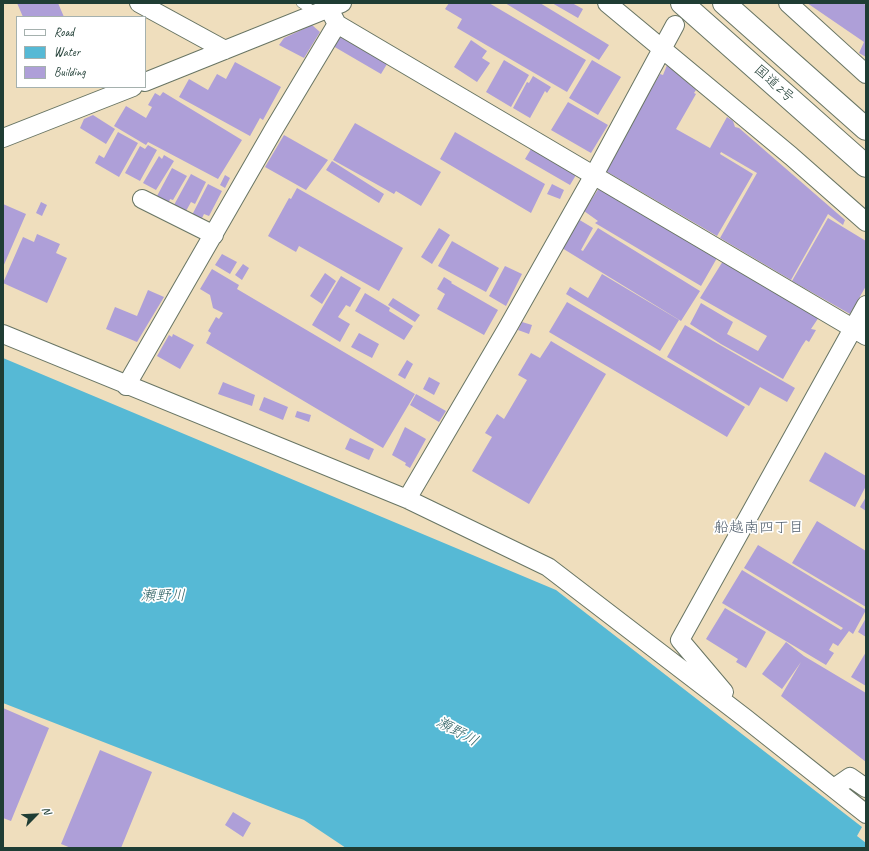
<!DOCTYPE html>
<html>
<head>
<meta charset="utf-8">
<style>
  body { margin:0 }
  #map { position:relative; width:869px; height:851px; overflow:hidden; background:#efdebd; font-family:Caveat,sans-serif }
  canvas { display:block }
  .frame { position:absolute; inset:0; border:4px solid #1f3d34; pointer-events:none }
  .legend { position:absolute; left:16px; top:16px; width:130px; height:72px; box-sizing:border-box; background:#fff; border:1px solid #a5b1ae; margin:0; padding:5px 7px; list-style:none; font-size:12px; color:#1f3d34 }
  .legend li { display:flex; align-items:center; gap:8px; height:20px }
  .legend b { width:20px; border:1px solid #a5b1ae }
  .north { position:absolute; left:16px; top:795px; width:40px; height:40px; -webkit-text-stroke:3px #fff; paint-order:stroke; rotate:66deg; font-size:11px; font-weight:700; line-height:16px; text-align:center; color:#1f3d34 }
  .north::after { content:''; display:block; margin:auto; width:14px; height:18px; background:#1f3d34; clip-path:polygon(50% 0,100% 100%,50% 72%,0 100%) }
</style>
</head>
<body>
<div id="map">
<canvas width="869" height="851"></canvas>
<div class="frame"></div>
<ul class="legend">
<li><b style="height:5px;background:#fff"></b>Road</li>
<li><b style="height:11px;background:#56b9d5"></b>Water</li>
<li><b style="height:11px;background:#ae9fd8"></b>Building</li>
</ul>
<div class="north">N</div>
</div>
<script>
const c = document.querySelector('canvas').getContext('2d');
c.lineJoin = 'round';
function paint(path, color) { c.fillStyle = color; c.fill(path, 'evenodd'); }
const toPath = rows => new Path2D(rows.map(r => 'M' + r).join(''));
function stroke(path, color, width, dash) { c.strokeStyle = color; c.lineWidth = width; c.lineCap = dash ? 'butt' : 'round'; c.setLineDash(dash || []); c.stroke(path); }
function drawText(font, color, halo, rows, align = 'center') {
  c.font = font + ' Caveat,"Klee One",sans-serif'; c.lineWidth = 3.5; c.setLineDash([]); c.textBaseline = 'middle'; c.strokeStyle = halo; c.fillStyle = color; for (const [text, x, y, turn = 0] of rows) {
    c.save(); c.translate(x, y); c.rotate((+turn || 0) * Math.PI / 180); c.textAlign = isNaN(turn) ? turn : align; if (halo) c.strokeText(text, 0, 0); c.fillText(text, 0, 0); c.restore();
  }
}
paint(toPath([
  [3,358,556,590,862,827,857,836,866,843,866,848,346,848,304,820,3,703]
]), '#56b9d5');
paint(toPath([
  [17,3,58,3,64,17,23,17],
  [449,3,489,3,586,60,567,92,457,28,462,19,445,9],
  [505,3,540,3,609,45,599,60],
  [552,3,572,3,583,9,578,18],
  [807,3,862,3,866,5,866,57,859,53,864,42],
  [312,25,320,32,304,58,279,45,284,38],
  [339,36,387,64,381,74,333,46],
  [471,40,487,51,482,58,490,63,477,82,454,67],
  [504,60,529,75,511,107,486,92],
  [592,60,621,77,598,115,569,98],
  [235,62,281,87,263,120,260,118,250,136,179,97,189,79,208,90,217,74,226,79],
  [667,65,696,90,694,93,696,94,676,129,710,148,727,117,733,121,735,127,739,128,845,220,843,225,828,214,791,280,720,238,757,173,721,152,720,154,753,174,717,236,604,170,660,74,663,75],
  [533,76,551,87,547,93,545,91,530,118,513,108,527,82,529,83],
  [163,92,242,140,218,179,148,142,146,145,114,126,126,106,146,118,152,107,148,105,155,93,160,96],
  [568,102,608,125,591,153,551,130],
  [93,115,115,129,106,144,80,128,84,119],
  [355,123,441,172,421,206,396,191,394,194,333,160],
  [118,132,138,143,119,177,95,163,99,155,104,158],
  [455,132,545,184,531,213,440,159],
  [284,135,328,160,306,190,265,167],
  [148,145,157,150,140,181,125,173,140,146,145,149],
  [531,149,576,175,570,185,525,159],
  [164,155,174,161,156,190,143,183,159,156,162,159],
  [332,161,384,194,379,203,326,170],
  [172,168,187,176,173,200,170,199,169,202,157,196],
  [191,174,206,182,195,204,191,202,186,211,174,205],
  [225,175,230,178,225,188,220,185],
  [208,184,222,191,209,216,204,214,201,220,192,215],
  [552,184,564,190,560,199,547,194],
  [297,188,403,248,379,291,299,246,296,252,268,236,289,198,291,199],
  [599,188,717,258,701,286,595,223,598,221,584,211],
  [41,202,47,205,42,216,36,213],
  [3,204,26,214,3,267],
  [828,218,866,241,866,286,850,314,792,281],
  [578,219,593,228,581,250,583,251,598,228,700,291,681,321,562,248],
  [439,228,450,235,432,264,421,257],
  [37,234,60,244,56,253,67,258,47,303,3,283,23,237,34,242],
  [452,241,499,268,486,292,438,266],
  [222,254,237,262,230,274,215,265],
  [723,261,819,317,811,329,816,330,809,342,806,340,802,346,783,379,721,344,690,324,701,303,733,322,727,334,758,351,767,336,700,298],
  [243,264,249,268,242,280,235,275],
  [505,266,522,274,506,306,489,296],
  [212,269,239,285,237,289,415,394,383,448,206,343,211,333,208,331,216,317,219,319,223,313,213,308,210,295,200,289],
  [325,273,336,281,322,304,310,296],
  [602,274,679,320,660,351,566,294,570,287,588,298],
  [341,276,361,288,350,307,346,305,338,317,350,324,340,342,312,325],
  [444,277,452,282,451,283,498,310,484,335,437,309,445,294,437,289],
  [148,290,164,297,137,342,106,329,115,307,137,316],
  [365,293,390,308,389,311,413,326,404,340,355,311],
  [393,298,420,315,415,322,388,305],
  [567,302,745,407,727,437,549,332],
  [522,322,532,325,529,334,518,330],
  [685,325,795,388,787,402,760,387,749,406,667,357],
  [359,333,379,344,372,358,351,347],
  [173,334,194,345,180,369,157,356,169,335,172,337],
  [551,341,606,374,529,504,472,471,492,437,485,433,497,414,504,419,527,380,518,375,531,353,540,358],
  [407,360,413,364,405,379,398,375],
  [429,377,440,383,434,395,423,389],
  [223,382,255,395,252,406,218,394],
  [416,394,446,411,439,422,410,405],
  [264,397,288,407,283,420,259,410],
  [297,411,311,415,309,422,295,417],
  [405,427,426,439,410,468,405,465,406,463,392,455],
  [350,438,374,449,369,460,345,449],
  [825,452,866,476,866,486,855,507,809,481],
  [866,497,866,511,860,507],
  [817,521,866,551,866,607,792,563],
  [758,545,866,610,853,634,849,631,838,646,833,643,829,650,834,653,826,665,722,603,742,570,841,630,843,628,744,568],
  [725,608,766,632,746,668,736,662,738,659,706,639],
  [866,618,866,637,858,632],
  [786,642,804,656,866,693,866,762,781,696,801,662,782,689,762,674],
  [866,652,866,686,851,677],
  [3,708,49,728,11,821,3,818],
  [100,750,152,772,121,848,71,848,61,844],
  [233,812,251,823,243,837,225,825]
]), '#ae9fd8');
const service = toPath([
  [301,3,317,13]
]);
const minor = toPath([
  [139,3,225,50],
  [607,3,791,156,866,222],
  [788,3,866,74],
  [329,9,337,24,866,336],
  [145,82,342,3],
  [3,138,133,87],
  [142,199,214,235],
  [3,334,407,499,548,567,745,718,866,814],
  [126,386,274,129,337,24],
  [407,499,508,327,594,175,675,25],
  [724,692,680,640,866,305],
  [834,788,850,777,866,788]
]);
const trunk = toPath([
  [682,3,866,166],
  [724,3,866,129]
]);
stroke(service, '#687564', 10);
stroke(minor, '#687564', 20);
stroke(trunk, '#687564', 24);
stroke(service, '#fff', 9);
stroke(minor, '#fff', 18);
stroke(trunk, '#fff', 22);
drawText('14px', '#1f3d34', '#fff', [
  ["国道2号",774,84,42]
]);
drawText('15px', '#515f6d', '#fff', [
  ["船越南四丁目",759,528]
]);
drawText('italic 15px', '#306264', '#fff', [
  ["瀬野川",163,596],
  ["瀬野川",457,732,29]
]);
</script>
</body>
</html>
